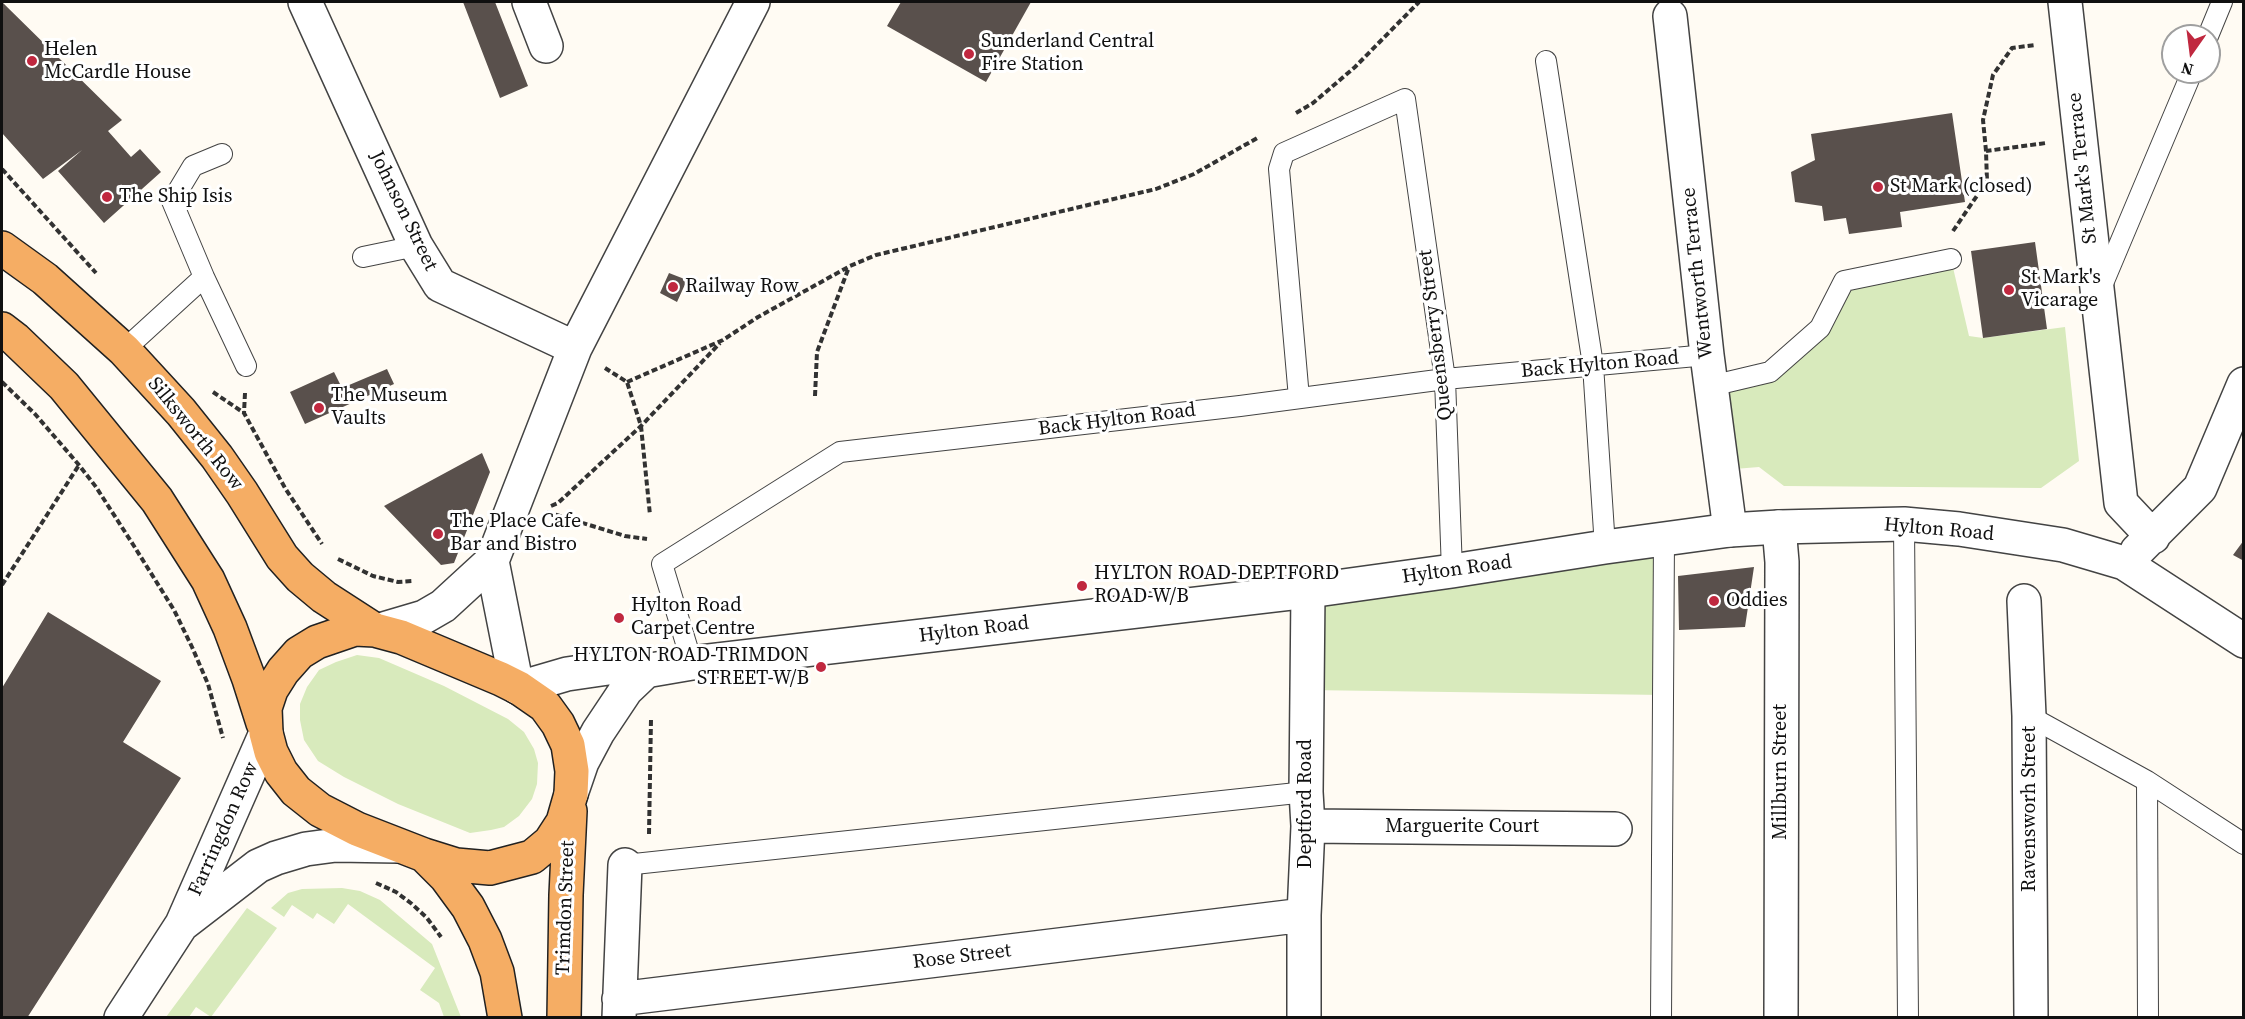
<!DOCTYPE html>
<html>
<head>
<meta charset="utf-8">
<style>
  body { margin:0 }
  #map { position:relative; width:2245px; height:1019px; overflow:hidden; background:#fffbf3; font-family:"Source Serif 4",serif }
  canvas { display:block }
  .frame { position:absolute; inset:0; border:3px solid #101010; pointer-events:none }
  .north { position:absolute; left:2161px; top:24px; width:60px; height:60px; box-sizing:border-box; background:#fff; border:2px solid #9f9f9f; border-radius:50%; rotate:194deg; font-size:16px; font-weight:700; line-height:24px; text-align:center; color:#101010 }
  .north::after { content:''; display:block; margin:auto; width:21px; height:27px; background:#c0283f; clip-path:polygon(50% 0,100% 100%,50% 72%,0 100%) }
</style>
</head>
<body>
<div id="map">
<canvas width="2245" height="1019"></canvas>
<div class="frame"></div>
<div class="north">N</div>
</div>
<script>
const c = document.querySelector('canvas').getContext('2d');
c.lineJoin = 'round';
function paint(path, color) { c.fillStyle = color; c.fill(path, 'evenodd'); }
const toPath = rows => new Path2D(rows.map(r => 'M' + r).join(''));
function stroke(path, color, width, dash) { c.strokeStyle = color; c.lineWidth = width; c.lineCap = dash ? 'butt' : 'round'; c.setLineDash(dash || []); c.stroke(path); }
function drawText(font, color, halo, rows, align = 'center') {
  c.font = font + ' "Source Serif 4",serif'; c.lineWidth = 6; c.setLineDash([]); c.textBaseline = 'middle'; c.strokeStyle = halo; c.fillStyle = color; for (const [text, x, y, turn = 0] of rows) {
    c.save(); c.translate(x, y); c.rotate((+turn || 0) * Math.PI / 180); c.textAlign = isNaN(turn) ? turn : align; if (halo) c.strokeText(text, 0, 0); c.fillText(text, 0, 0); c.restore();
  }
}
paint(toPath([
  [1951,259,1969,336,1983,338,2065,327,2079,461,2041,488,1784,486,1759,467,1722,470,1711,386,1770,372,1820,328,1844,281],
  [1664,539,1663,695,1307,690,1308,591],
  [357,655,379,658,444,686,508,719,524,732,534,749,538,763,537,784,532,799,519,816,504,827,491,830,470,833,398,804,344,777,318,761,304,740,300,720,300,704,307,687,319,670,336,662],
  [342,888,360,891,380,900,432,944,461,1017,444,1017,439,1003,420,990,435,968,348,904,334,924,317,913,313,919,292,905,284,917,271,908,288,893,302,889],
  [247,908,277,928,211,1017,196,1007,189,1017,166,1017]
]), '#d8eabc');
paint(toPath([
  [2,2,122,120,108,131,131,157,140,149,161,172,104,223,58,171,82,150,43,179,2,133],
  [463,2,495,2,528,86,500,98],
  [901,2,1031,2,986,82,887,26],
  [1952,113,1965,202,1900,212,1902,227,1849,234,1846,218,1824,221,1822,206,1795,202,1791,172,1815,160,1811,134],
  [2035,242,2047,329,1983,338,1971,251],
  [669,273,687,280,677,302,660,293],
  [387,369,394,384,305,424,290,392,334,372,342,388],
  [482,453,490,472,454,563,441,565,384,506],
  [2244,540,2244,561,2233,555],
  [1754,567,1745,627,1679,630,1678,576],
  [48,612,161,681,123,742,181,778,27,1018,2,1018,2,688]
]), '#59504c');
const service = toPath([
  [2208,36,2222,2],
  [1546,61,1593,365,1605,547],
  [222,154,193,166,172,201,204,277,246,366],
  [363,257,416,246],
  [2101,288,2192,72],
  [124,350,204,277],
  [1711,386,1770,372,1820,328,1844,281,1951,259],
  [1299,398,1279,169,1284,153,1405,99,1445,379,1452,571],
  [1904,524,1908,1018],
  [692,663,662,564,840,452,1240,406,1445,379,1707,355],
  [2029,716,2147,781,2244,844],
  [2147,781,2148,1018],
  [625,865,1306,792],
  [1661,1018,1664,539]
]);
const minor = toPath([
  [305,2,416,246,440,285,575,348],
  [529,2,546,46],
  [2065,2,2121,503,2153,537],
  [1670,16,1707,355,1730,530],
  [1779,527,1782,562,1781,1018],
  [2137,551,2200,488,2244,384],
  [492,561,575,348,753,2],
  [2024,601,2029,716,2031,1018],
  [380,630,424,617,443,606,492,561,517,687],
  [1308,826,1615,829],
  [619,999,1304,915],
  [619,1018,625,865],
  [1304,1018,1304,915,1308,826,1306,792,1308,591]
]);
const tertiary = toPath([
  [519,688,567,674,615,667,651,670,692,663,1308,591,1452,571,1605,547,1730,530,1779,527,1904,524,1959,529,2063,545,2124,563,2244,641],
  [571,794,582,762,598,732,626,690,646,671],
  [184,923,258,866,276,858,306,849,336,845,397,846],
  [121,1018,182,924,266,733]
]);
const trunk = toPath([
  [2,248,45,279,124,350,181,412,217,457,242,493,282,557,300,577,324,597,375,630,401,637,501,679,519,688,545,706,558,724,568,745,572,771,571,794,563,822,550,842,532,857,490,868,456,865,424,855,357,829,320,810,296,791,281,772,271,752,266,733,265,708,271,690,283,671,299,653,317,642,355,629,375,630],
  [2,329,15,339,64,386,157,500,208,580,230,628,249,679,263,723],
  [424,855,446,877,468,907,485,940,497,972,505,1018],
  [564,1018,566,895,570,811]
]);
stroke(service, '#434343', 22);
stroke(minor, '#434343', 36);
stroke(tertiary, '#434343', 36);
stroke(trunk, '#212121', 36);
stroke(toPath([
  [1296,113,1313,103,1355,67,1419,2],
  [1986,151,1983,120,1993,75,2012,48,2035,45],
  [2,169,96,273],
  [1953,231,1987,181,1986,151,2046,143],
  [605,368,627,382,641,426,650,515],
  [2,382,35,414,79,465,96,487,134,546,174,610,192,647,208,684,223,738],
  [627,382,723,340,758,317,850,266,876,255,1156,189,1194,174,1259,137],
  [213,392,244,413],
  [245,393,244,413,285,488,322,544],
  [815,396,817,352,849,267],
  [551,506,558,503,641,426,720,343],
  [547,512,625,536,647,539],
  [338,559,373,576,398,582,413,581],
  [2,585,79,465],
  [649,834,651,719],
  [376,883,396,892,412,904,427,918,441,937]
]), '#323232', 4, [6, 3]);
stroke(service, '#fff', 20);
stroke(minor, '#fff', 33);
stroke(tertiary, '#fff', 33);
stroke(trunk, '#f5ad64', 33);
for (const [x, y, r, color] of [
  [969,54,6,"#c0283f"],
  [32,61,6,"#c0283f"],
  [1878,187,6,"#c0283f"],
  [107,197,6,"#c0283f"],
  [673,287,6,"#c0283f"],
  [2009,290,6,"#c0283f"],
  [319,408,6,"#c0283f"],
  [438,534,6,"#c0283f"],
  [1082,586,6,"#c0283f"],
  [1714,601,6,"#c0283f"],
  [619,618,6,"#c0283f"],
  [821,667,6,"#c0283f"]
]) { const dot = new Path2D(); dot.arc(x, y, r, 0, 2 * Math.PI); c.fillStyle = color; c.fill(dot); stroke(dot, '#fff', 2); }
drawText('20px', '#101010', '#fff', [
  ["Sunderland Central",981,42],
  ["Fire Station",981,65],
  ["Helen",44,50],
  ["McCardle House",44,73],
  ["St Mark (closed)",1890,187],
  ["The Ship Isis",119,197],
  ["St Mark's",2021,278],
  ["Vicarage",2021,301],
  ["Railway Row",685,287],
  ["The Museum",331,396],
  ["Vaults",331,419],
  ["The Place Cafe",450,522],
  ["Bar and Bistro",450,545],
  ["HYLTON ROAD-DEPTFORD",1094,574],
  ["ROAD-W/B",1094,597],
  ["Oddies",1726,601],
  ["Hylton Road",631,606],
  ["Carpet Centre",631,629],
  ["HYLTON ROAD-TRIMDON",809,656,"right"],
  ["STREET-W/B",809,679,"right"]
], 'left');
drawText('20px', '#101010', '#fff', [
  ["St Mark's Terrace",2083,168,-96],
  ["Johnson Street",403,211,64],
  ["Wentworth Terrace",1698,273,-96],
  ["Queensberry Street",1436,335,-97],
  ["Back Hylton Road",1600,365,-5],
  ["Back Hylton Road",1117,420,-7],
  ["Silksworth Row",195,434,51],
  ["Hylton Road",1939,530,5],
  ["Hylton Road",1457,570,-8],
  ["Hylton Road",974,630,-7],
  ["Millburn Street",1781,772,-90],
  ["Deptford Road",1306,804,-90],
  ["Ravensworh Street",2030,809,-90],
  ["Marguerite Court",1462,827],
  ["Farringdon Row",224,829,-66],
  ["Trimdon Street",566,908,-88],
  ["Rose Street",962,957,-7]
]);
</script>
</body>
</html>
